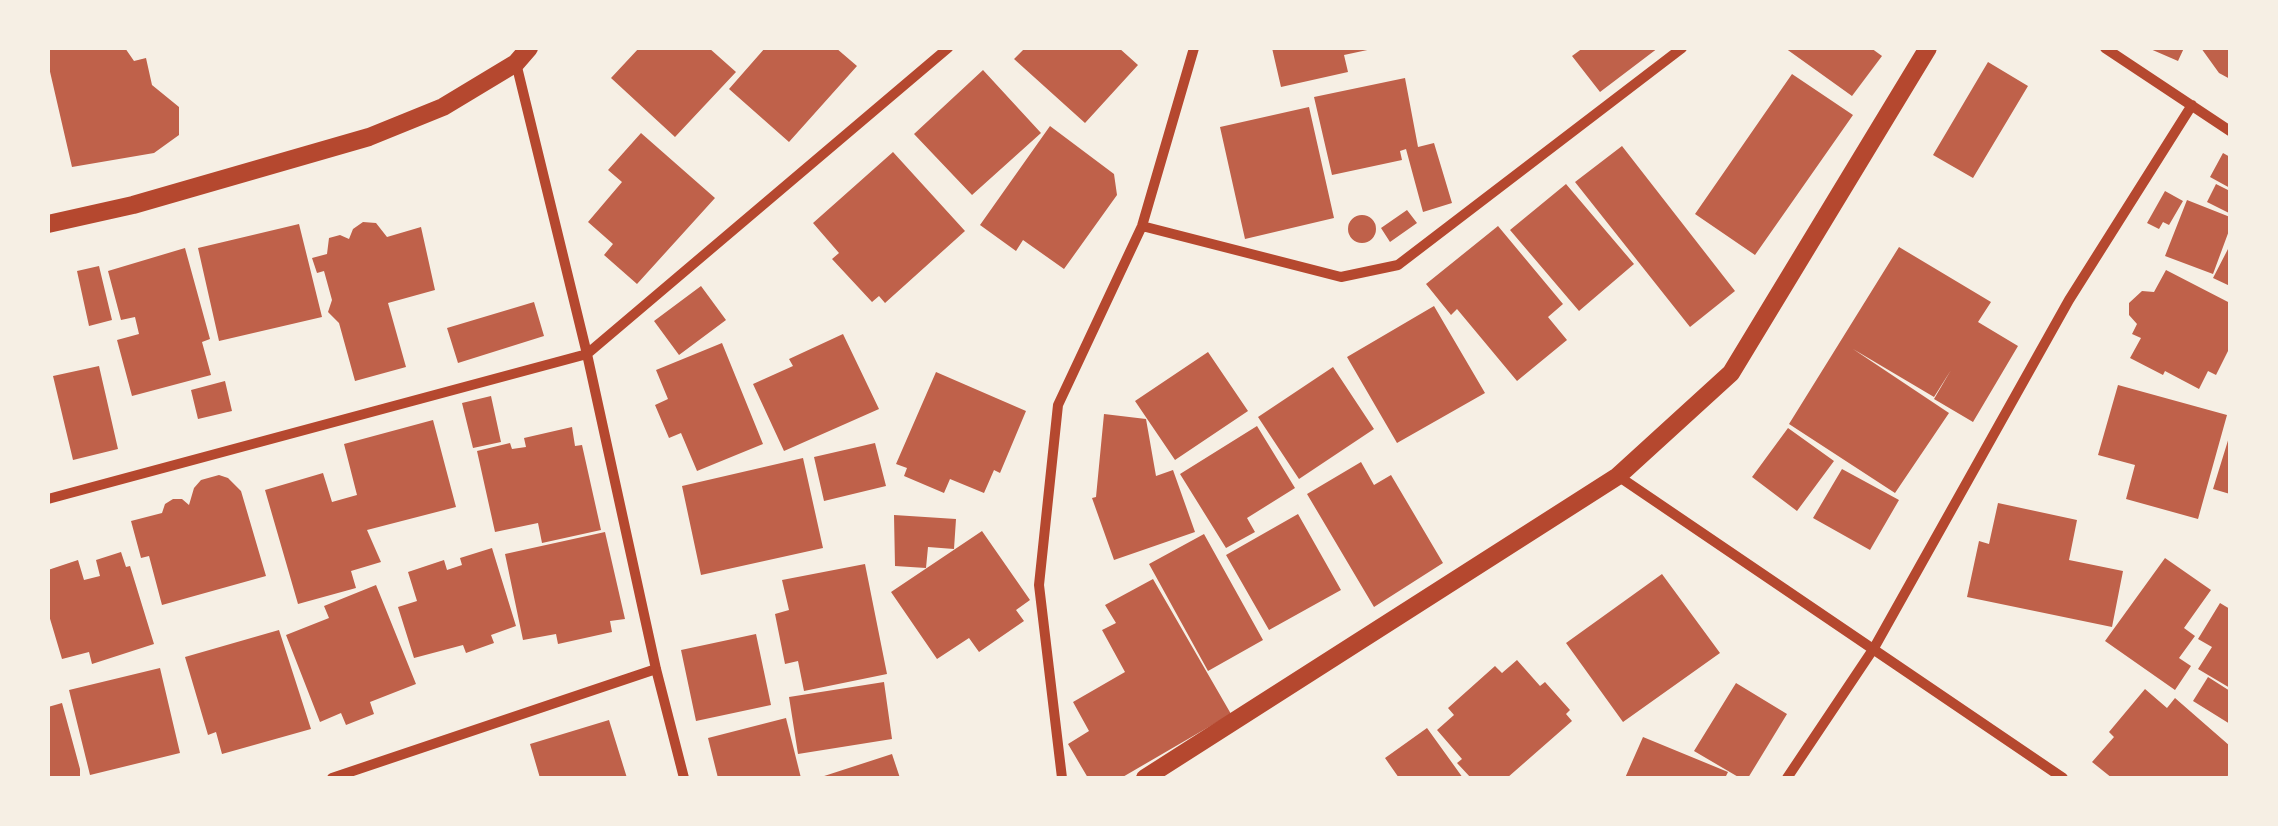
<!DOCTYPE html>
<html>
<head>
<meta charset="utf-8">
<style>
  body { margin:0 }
  #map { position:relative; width:2278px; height:826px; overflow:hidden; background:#f6efe4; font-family:"Archivo Narrow",sans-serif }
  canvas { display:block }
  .frame { position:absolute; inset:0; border:50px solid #f6efe4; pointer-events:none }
</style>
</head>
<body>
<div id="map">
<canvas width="2278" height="826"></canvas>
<div class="frame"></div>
</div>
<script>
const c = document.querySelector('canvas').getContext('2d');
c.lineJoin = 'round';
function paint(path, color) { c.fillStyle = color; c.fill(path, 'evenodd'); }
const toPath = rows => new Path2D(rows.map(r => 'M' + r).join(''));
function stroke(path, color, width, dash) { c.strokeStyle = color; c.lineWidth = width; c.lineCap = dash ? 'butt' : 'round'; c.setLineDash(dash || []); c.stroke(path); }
paint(toPath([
  [48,48,125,48,134,61,146,58,152,85,179,107,179,135,154,153,72,167,48,63],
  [639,48,709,48,736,72,675,137,611,78],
  [765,48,836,48,857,66,789,142,729,89],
  [1025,48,1119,48,1138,65,1085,123,1014,59],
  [1272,48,1372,48,1372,49,1344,55,1348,72,1281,87],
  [1583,48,1658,48,1600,92,1572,56],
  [1785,48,1871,48,1882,56,1852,96],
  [2148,48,2184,48,2178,61],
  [2201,48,2230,48,2230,79,2219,73],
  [1988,62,2028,86,1973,178,1933,155],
  [983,70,1041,133,972,195,914,134],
  [1792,74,1853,115,1755,255,1695,214],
  [1405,78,1418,147,1434,143,1452,203,1423,212,1406,149,1400,151,1402,160,1332,175,1314,97],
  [1309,107,1334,218,1245,239,1220,127],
  [1050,126,1114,174,1117,195,1064,269,1023,240,1016,251,980,225],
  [641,133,715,198,637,284,604,255,613,244,588,222,622,182,608,170],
  [1622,146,1735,291,1690,327,1575,182],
  [893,152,965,231,885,303,879,296,872,302,832,259,839,253,813,223],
  [2223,153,2230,157,2230,188,2210,177],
  [1566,184,1634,264,1579,311,1510,230],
  [2216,184,2230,191,2229,213,2207,202],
  [2165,191,2183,201,2169,225,2163,222,2159,229,2147,223],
  [2187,200,2230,217,2230,228,2213,274,2165,256],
  [1407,210,1417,223,1390,242,1381,228],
  '1348 229a14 14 0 1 1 28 0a14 14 0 1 1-28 0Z',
  [363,222,376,223,387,237,421,227,435,290,388,303,406,367,355,381,339,323,328,312,332,300,324,271,317,273,312,258,327,254,329,238,340,235,349,239,353,229],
  [299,224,322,317,219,341,198,248],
  [1498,226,1563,304,1548,317,1567,340,1517,381,1457,309,1451,315,1426,284],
  [1899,247,1991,302,1978,322,2018,346,1973,422,1934,399,1951,370,1934,397,1853,349,1949,413,1895,493,1789,424],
  [185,248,210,339,202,342,211,375,132,396,117,340,139,334,135,317,121,320,108,271],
  [2228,249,2230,251,2230,286,2213,278],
  [99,266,112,320,89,326,77,271],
  [2166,270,2230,303,2230,347,2216,375,2208,371,2199,389,2165,371,2163,375,2130,358,2141,338,2132,334,2137,324,2129,315,2129,303,2142,291,2154,292],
  [701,286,726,320,679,355,654,321],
  [534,302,544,336,458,363,447,328],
  [1434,306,1485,393,1397,443,1347,357],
  [843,334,879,409,784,451,753,384,793,366,789,359],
  [722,343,763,444,697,471,681,433,669,438,655,405,668,399,656,370],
  [1208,352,1248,411,1175,460,1135,401],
  [99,366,118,449,73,460,53,376],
  [1333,367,1374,429,1299,479,1258,417],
  [936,372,1026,411,1000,473,994,470,984,493,950,479,944,493,904,476,907,468,896,464],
  [225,381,232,411,198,419,191,390],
  [2118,385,2227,415,2198,519,2126,499,2135,465,2098,455],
  [491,396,501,442,473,448,462,403],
  [1104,414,1146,419,1156,476,1173,470,1195,532,1114,560,1092,498,1096,497],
  [433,420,456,507,367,530,381,562,351,571,356,588,298,604,265,490,323,473,332,502,357,495,344,444],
  [1257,426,1295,488,1247,518,1255,532,1226,548,1180,474],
  [572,427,575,446,582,445,601,530,542,543,538,523,495,532,477,451,510,443,512,449,526,447,524,438],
  [1788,428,1834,461,1797,511,1752,477],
  [2230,434,2230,494,2213,489],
  [875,443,886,486,824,501,814,457],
  [803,458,823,548,701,575,682,486],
  [1361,462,1374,485,1391,475,1443,563,1374,607,1307,494],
  [1842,469,1899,500,1870,550,1813,518],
  [219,475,228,478,241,491,266,576,162,605,149,556,141,558,131,521,162,513,165,504,173,499,182,499,189,505,194,488,201,480],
  [1998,503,2077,520,2069,560,2123,571,2112,627,1967,597,1979,541,1989,544],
  [1298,514,1341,590,1269,630,1226,555],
  [894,515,956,519,954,549,928,547,926,568,895,566],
  [982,531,1030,600,1016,610,1024,621,979,652,969,638,937,659,891,592],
  [605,532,625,619,610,621,612,632,558,644,556,634,523,640,505,554],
  [1204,534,1263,640,1208,671,1149,564],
  [492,548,516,626,491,635,494,643,466,653,463,645,414,658,398,607,417,601,408,572,444,560,447,570,462,565,460,558],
  [121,552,126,567,130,566,154,644,92,664,89,652,62,659,48,612,48,570,78,560,84,580,100,576,96,560],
  [2165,558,2211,590,2184,628,2195,636,2179,658,2191,666,2175,690,2105,641],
  [865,564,887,674,804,691,798,661,785,664,775,614,789,610,782,580],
  [1662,574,1720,653,1623,722,1566,643],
  [1153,579,1231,714,1121,778,1088,778,1068,744,1089,731,1073,702,1125,672,1102,630,1116,623,1105,605],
  [376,585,416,684,370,702,374,714,346,725,341,713,320,722,286,635,329,618,324,606],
  [2220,603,2230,609,2230,688,2198,669,2212,647,2198,639],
  [279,630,311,729,222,754,216,732,208,735,185,657],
  [756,634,771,705,696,721,681,650],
  [1517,660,1540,686,1545,682,1570,710,1566,714,1572,721,1507,778,1471,778,1457,763,1462,759,1437,730,1454,715,1448,708,1495,666,1502,673],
  [160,668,180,753,90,775,69,690],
  [2208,677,2230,691,2230,724,2193,701],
  [884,682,892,739,798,754,789,697],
  [1736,683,1787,714,1748,778,1740,778,1694,751],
  [2145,689,2167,708,2175,698,2230,746,2230,773,2226,778,2112,778,2092,762,2114,737,2109,732],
  [62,703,80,769,80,778,48,778,48,707],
  [786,718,801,778,718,778,708,738],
  [609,720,627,778,540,778,530,744],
  [1427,728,1463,778,1399,778,1385,758],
  [1643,737,1728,772,1725,778,1625,778],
  [892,754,900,778,818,778]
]), '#bf614a');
stroke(toPath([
  [2105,48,2230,131],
  [516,63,587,354,656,669,684,778],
  [1142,226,1341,277,1398,265,1682,48],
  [1618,476,2063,778],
  [48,499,587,354,948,48],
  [332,778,656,669],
  [1062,778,1039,585,1058,405,1142,226,1194,48],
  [1787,778,1874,648,2069,300,2192,105]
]), '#b5482f', 10);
stroke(toPath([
  [48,224,133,205,369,137,443,107,516,63,529,48],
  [1145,778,1618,476,1731,373,1928,48]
]), '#b5482f', 18);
</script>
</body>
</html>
